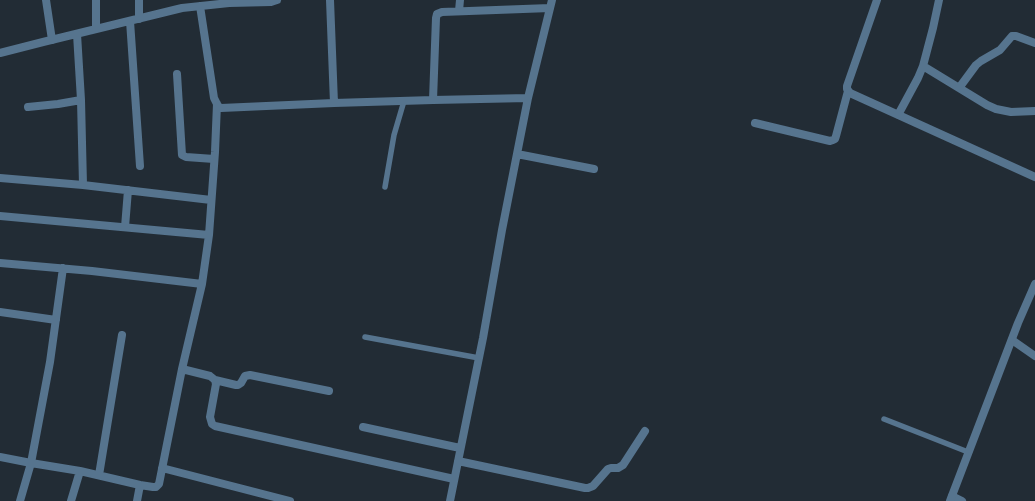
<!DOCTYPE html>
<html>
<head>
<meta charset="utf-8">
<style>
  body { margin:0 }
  canvas { display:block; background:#222c35 }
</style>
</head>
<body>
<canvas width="1035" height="501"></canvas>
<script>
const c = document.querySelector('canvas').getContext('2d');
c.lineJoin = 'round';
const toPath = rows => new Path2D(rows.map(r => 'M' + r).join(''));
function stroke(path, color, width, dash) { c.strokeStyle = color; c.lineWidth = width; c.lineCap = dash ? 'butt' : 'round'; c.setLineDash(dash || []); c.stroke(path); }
stroke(toPath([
  [385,187,394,135,404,101],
  [365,337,479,358],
  [884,419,968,452]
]), '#56748e', 5.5);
stroke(toPath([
  [46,0,52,40],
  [96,0,96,29],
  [139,0,139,19],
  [330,0,334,103],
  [877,0,847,86,847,89,850,93,1035,177],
  [200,6,214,98,218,106,221,108,334,103,433,100,528,98],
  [459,11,460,0],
  [130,21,140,166],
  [77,34,81,100,83,185],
  [0,53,43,42,182,8,229,3,271,2,277,0],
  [923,66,987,105,996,109,1011,112,1035,111],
  [177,74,182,155,186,157,214,159],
  [959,88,976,65,981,61,1000,50,1012,36,1016,36,1035,43],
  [433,100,436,18,437,14,442,12,550,8],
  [28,107,58,104,81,100],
  [898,115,918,78,923,66,933,28,939,0],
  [755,123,830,141,833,140,835,139,836,136,848,91],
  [517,154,594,169],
  [0,178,83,185,211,200],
  [0,216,209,235],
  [125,227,128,190],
  [0,263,92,271,202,284],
  [0,312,56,320],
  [1012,340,1035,356],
  [182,369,210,376,215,380,216,384,210,417,212,424,215,426,454,479],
  [215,380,236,385,238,385,241,383,245,376,250,375,329,391],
  [363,427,460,448],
  [0,457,31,463,80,471,140,485,153,487,156,487,159,484,182,369,202,284,209,235,215,152,217,104],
  [458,461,585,488,588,488,593,486,608,469,611,468,618,468,623,465,645,431],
  [162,468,290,501],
  [99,475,122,335],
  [952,496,962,501],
  [20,501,31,463,50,362,63,268],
  [71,501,80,471],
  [137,501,140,485],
  [450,501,483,338,502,230,528,98,552,0]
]), '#56748e', 8);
stroke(toPath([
  [950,501,1018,323,1035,284]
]), '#56748e', 8);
</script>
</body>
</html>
